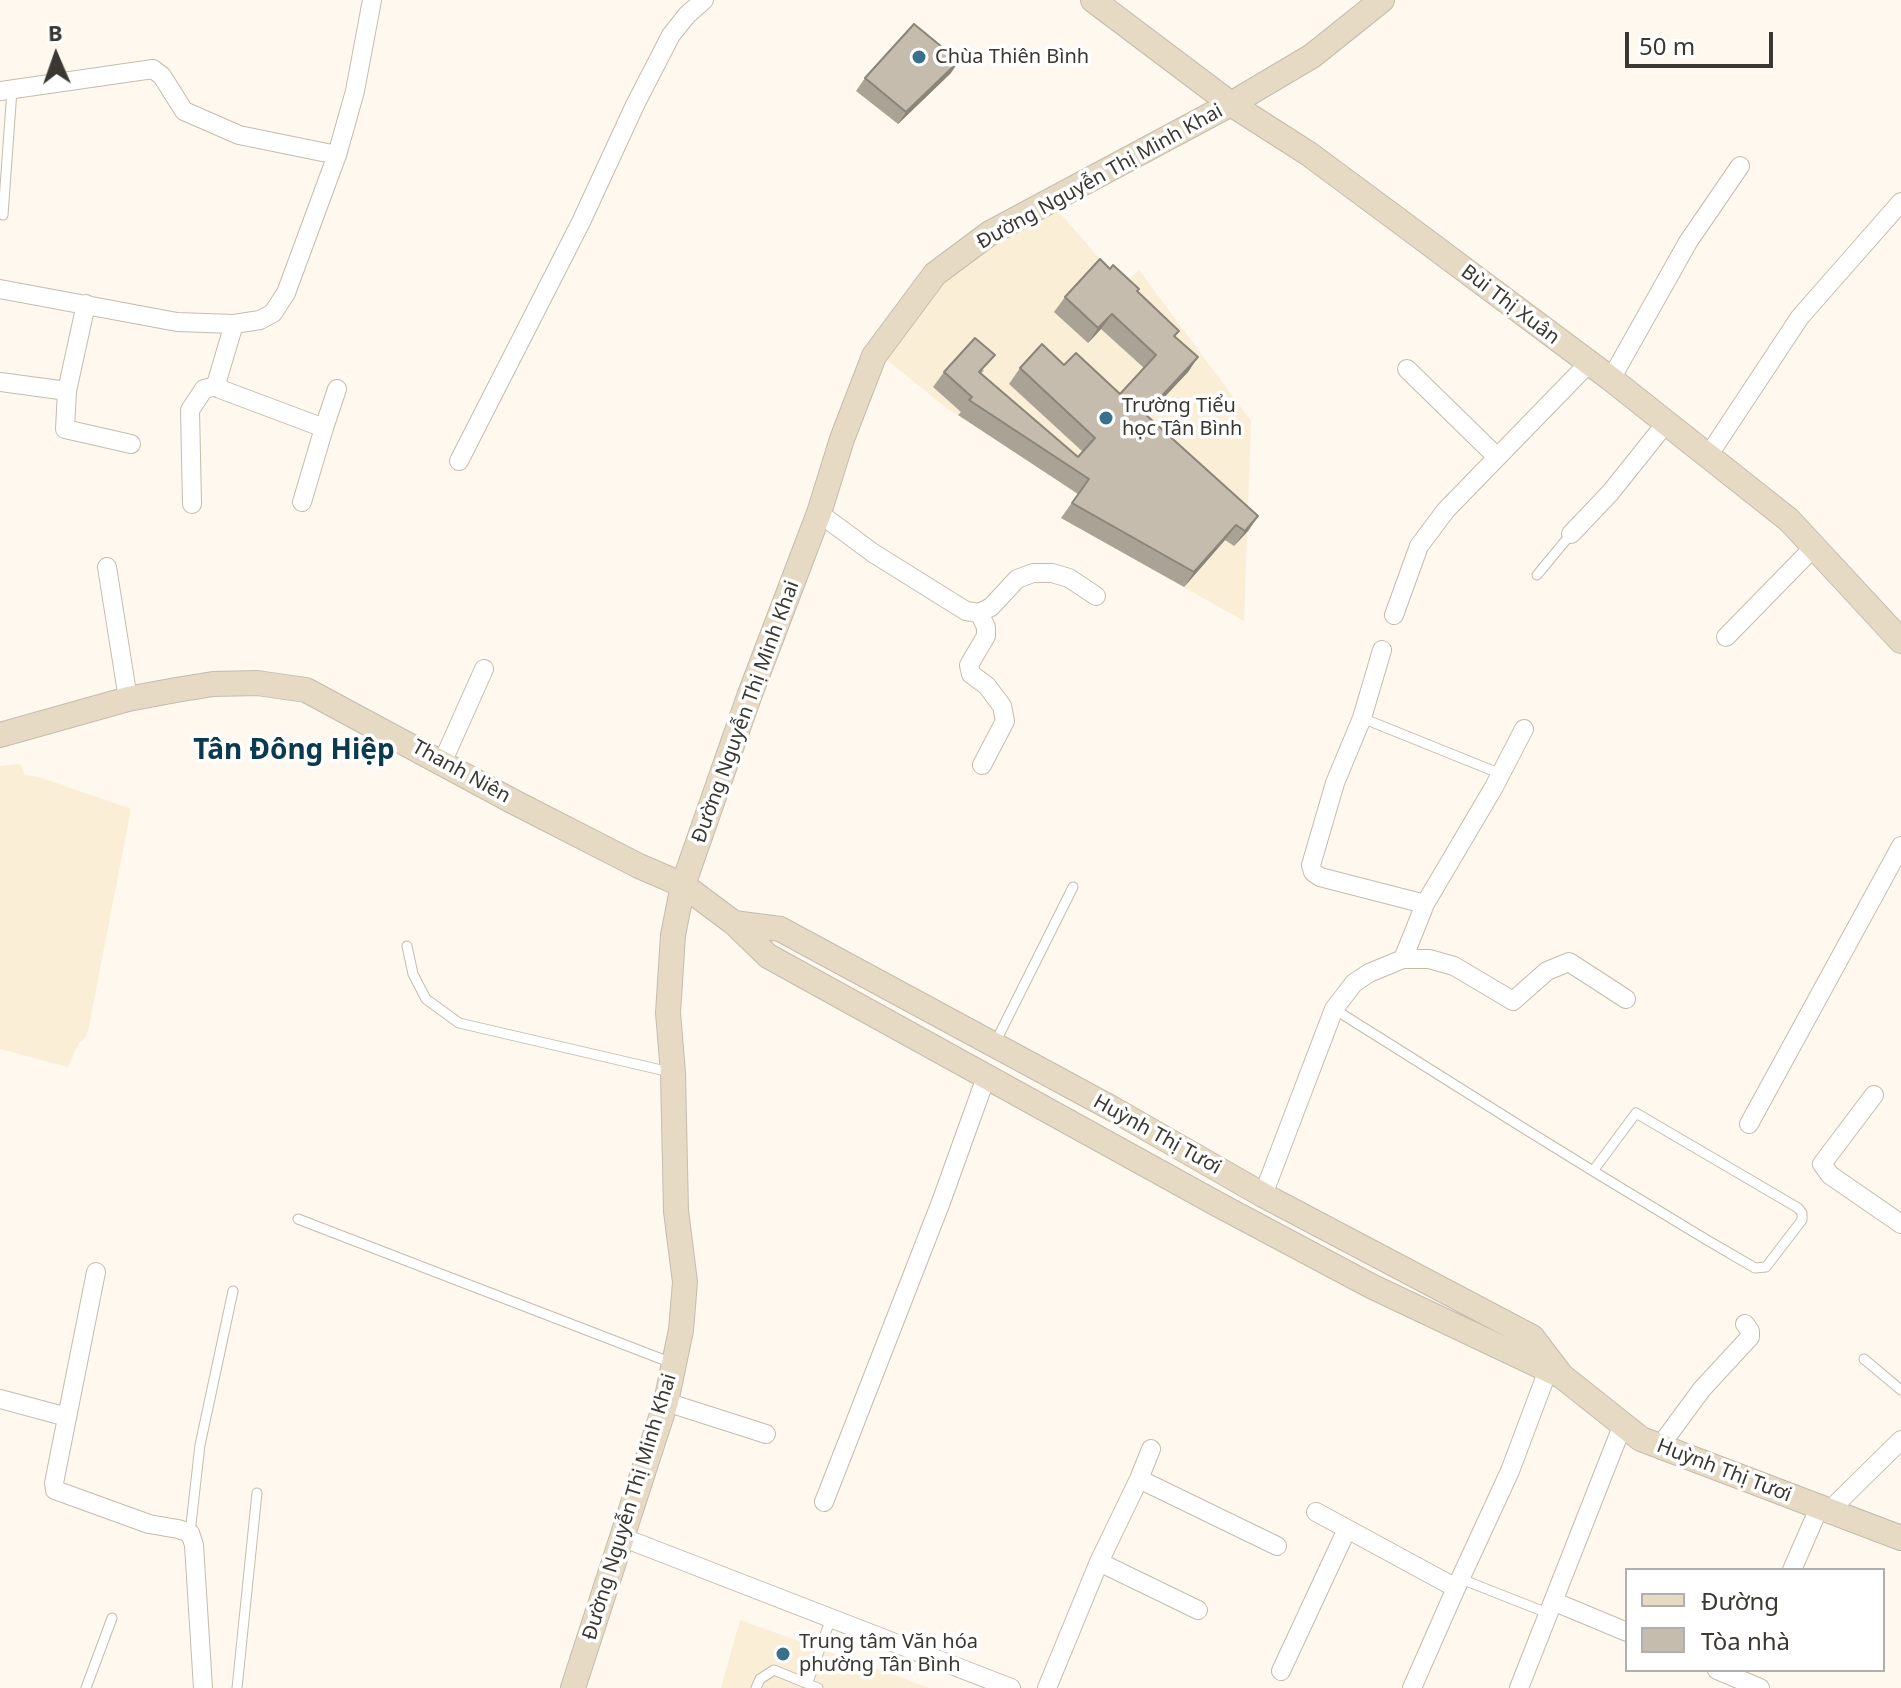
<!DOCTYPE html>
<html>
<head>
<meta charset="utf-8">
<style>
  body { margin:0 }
  #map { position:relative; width:1901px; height:1688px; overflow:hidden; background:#fef8ef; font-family:"Noto Sans",sans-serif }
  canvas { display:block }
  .legend { position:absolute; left:1625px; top:1568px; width:260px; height:104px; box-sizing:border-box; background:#fff; border:2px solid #b1afad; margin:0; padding:10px 14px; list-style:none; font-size:24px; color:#3b3731 }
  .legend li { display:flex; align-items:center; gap:16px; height:40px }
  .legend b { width:40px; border:2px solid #b1afad }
  .north { position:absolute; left:16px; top:16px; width:80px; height:80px; -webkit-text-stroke:6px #fff; paint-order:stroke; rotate:358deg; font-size:22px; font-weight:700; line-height:32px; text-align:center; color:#3b3731 }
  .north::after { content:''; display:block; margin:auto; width:28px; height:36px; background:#3b3731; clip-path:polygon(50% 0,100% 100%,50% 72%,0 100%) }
  .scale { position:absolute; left:1625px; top:32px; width:148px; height:36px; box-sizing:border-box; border:4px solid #3b3731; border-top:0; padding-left:10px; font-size:24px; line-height:28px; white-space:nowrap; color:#3b3731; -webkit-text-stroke:6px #fff; paint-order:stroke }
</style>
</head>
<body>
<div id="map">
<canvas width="1901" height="1688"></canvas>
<ul class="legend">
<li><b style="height:10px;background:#e6dac4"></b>Đường</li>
<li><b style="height:22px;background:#c5bcad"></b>Tòa nhà</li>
</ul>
<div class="north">B</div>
<div class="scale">50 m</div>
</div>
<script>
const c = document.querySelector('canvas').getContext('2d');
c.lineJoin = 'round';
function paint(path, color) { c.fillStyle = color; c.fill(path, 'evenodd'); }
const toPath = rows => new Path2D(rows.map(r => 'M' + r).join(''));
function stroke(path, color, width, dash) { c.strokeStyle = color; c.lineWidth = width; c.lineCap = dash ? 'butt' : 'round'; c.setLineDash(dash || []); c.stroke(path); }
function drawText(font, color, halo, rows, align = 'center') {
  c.font = font + ' "Noto Sans",sans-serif'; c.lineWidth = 7; c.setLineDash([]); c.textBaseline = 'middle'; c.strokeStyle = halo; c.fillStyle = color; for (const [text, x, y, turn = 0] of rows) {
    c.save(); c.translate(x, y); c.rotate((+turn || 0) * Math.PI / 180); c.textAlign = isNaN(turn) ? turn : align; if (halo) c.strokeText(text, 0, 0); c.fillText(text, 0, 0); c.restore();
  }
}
paint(toPath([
  [1058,211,1123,285,1139,270,1251,421,1244,621,1061,518,1078,494,945,407,886,359,942,283,997,241],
  [20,764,25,775,39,777,131,809,87,1036,79,1043,68,1067,0,1049,0,766],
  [740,1620,930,1688,721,1688]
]), '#fbeed7');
const lane = toPath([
  [3,215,12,90],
  [1537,575,1571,534],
  [1362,718,1501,774],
  [407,946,413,974,426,999,459,1023,670,1072],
  [1334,1009,1525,1129,1593,1171,1707,1240,1755,1268,1766,1267,1802,1220,1802,1213,1798,1208,1636,1113,1593,1171],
  [995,1043,1073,887],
  [298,1219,672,1363],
  [1864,1359,1901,1390],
  [190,1533,200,1445,233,1291],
  [1461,1579,1550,1614],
  [808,1682,831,1618],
  [86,1688,112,1618],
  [237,1688,257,1493],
  [756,1688,760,1679,774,1670,818,1688]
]);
const street = toPath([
  [0,91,153,69,162,76,184,111,239,135,337,155],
  [0,289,177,322,234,324,260,320,273,313,286,293,337,155,355,91,372,0],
  [86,304,67,391,65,429,131,444],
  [234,324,217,381,220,389,324,428,337,389],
  [1407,369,1497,457],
  [1611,379,1688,242,1740,166],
  [0,382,67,391],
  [1708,456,1800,317,1901,202],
  [459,461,581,222,635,105,671,35,687,15,704,0],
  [302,502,324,428],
  [192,504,190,410,204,389,217,386],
  [819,513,873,553,966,611,979,613,991,607,1017,579,1033,573,1052,573,1069,578,1096,596],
  [1571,534,1610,493,1666,423],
  [107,567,128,699],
  [979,613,986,627,986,636,969,665,971,674,987,686,1002,706,1005,721,982,765],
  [1394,615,1419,546,1446,510,1588,364],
  [1726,637,1814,547],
  [442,763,484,669],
  [1425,904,1494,787,1524,729],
  [1403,959,1429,959,1454,966,1513,1001,1547,971,1569,962,1626,999],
  [1874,1095,1822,1164,1830,1175,1901,1224],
  [1749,1124,1901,846],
  [1263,1195,1334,1009,1354,983,1369,973,1403,959,1425,904,1320,877,1313,872,1311,865,1335,783,1362,718,1382,650],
  [96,1272,54,1483,55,1490,149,1524,178,1529,190,1533,194,1545,203,1688],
  [0,1399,67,1417],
  [666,1402,766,1434],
  [1660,1446,1702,1389,1750,1337,1750,1331,1745,1324],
  [1139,1479,1151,1449],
  [824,1502,941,1202,986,1077],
  [1829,1511,1901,1440],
  [1316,1512,1456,1588,1510,1471,1548,1370],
  [624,1538,1011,1688],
  [1099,1562,1198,1610],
  [1792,1570,1819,1508],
  [1555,1602,1627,1632],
  [1717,1670,1760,1688],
  [1281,1671,1347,1529],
  [1047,1688,1099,1562,1139,1479,1277,1546],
  [1412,1688,1456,1588],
  [1519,1688,1623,1424]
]);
const secondary = toPath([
  [1093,0,1231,104,1309,154,1398,220,1611,379,1789,520,1901,641],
  [0,735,128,699,176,690,213,684,257,683,306,690,512,801,639,866,683,885,734,923,768,956,1219,1205,1371,1286,1563,1377,1641,1439,1901,1538],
  [734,923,780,929,1113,1109,1263,1195,1532,1337,1561,1375],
  [573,1688,666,1402,681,1330,685,1282,676,1211,673,1073,668,1013,673,935,683,885,750,694,819,513,842,439,874,356,935,274,990,233,1231,104,1312,56,1382,0]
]);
stroke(lane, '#c5bcac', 11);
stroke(street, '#c5bcac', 20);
stroke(secondary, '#c5bcac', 26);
stroke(lane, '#fff', 9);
stroke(street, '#fff', 18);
stroke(secondary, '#e6dac4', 24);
paint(toPath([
  [951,73,898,124,856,91,865,78],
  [1110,269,1137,292,1179,331,1175,336,1198,357,1188,372,1147,416,1258,516,1248,531,1234,546,1225,540,1184,587,1061,518,1078,494,958,415,961,412,933,387,944,372,984,370,981,374,1078,457,1083,452,1009,384,1020,368,1064,365,1120,394,1144,368,1101,329,1088,343,1054,312,1065,297]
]), '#a9a295');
paint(toPath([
  [959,61,951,73,898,124,906,112],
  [1112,314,1101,329,1088,343,1098,328],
  [1198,357,1188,372,1134,429,1145,414],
  [1258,516,1248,531,1234,546,1245,531],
  [1236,525,1225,540,1184,587,1194,572]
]), '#8a8479');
const building = toPath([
  [914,24,959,61,906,112,865,78,914,24],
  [1100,259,1110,269,1113,265,1139,289,1137,291,1179,331,1174,336,1198,357,1145,414,1258,516,1245,531,1236,525,1194,572,1072,503,1089,479,969,400,972,397,944,372,975,338,995,355,979,372,1078,457,1095,438,1020,368,1042,344,1064,365,1076,353,1120,394,1156,355,1112,314,1098,328,1065,297,1100,259]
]);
paint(building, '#c5bcad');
stroke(building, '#8a8479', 2);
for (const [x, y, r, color] of [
  [919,57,8,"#39708b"],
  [1106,418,8,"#39708b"],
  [783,1654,8,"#39708b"]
]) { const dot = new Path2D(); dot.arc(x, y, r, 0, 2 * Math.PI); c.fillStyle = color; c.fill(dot); stroke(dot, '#fff', 3); }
drawText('20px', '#3b3731', '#fff', [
  ["Chùa Thiên Bình",935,57],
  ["Trường Tiểu",1122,406],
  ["học Tân Bình",1122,429],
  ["Trung tâm Văn hóa",799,1642],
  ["phường Tân Bình",799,1665]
], 'left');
drawText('20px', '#3b3731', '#fff', [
  ["Đường Nguyễn Thị Minh Khai",1100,177,-29],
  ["Bùi Thị Xuân",1510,305,37],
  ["Đường Nguyễn Thị Minh Khai",746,712,-70],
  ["Thanh Niên",461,772,29],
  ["Huỳnh Thị Tươi",1157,1135,29],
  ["Huỳnh Thị Tươi",1724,1471,21],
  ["Đường Nguyễn Thị Minh Khai",630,1507,-73]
]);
drawText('bold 28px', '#0b3a4f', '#fff', [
  ["Tân Đông Hiệp",294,751]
]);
</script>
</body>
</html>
